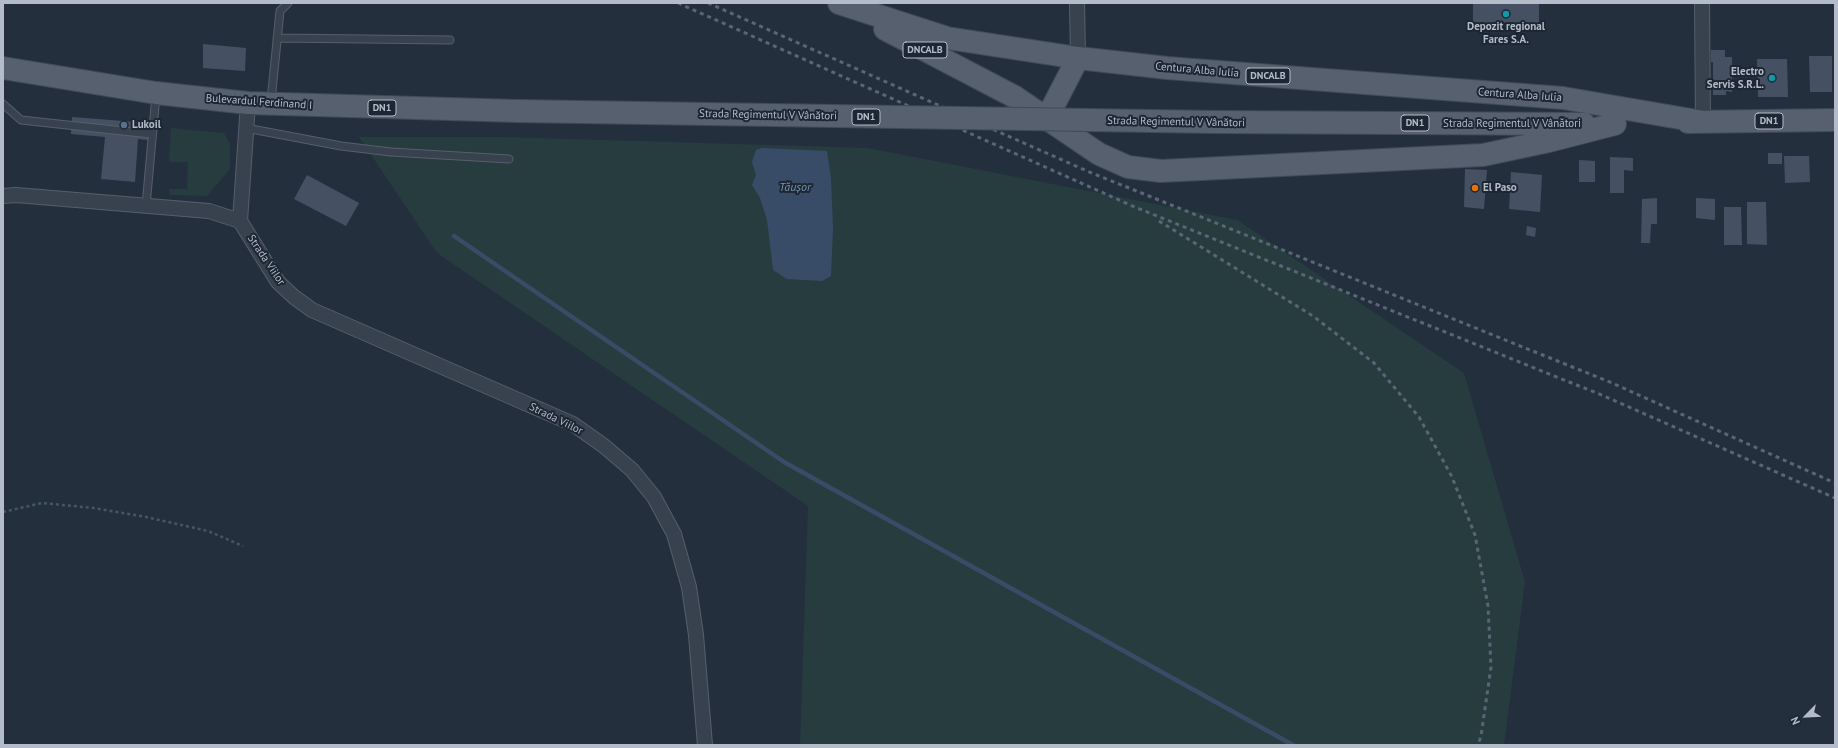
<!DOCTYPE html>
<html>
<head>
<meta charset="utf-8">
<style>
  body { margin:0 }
  #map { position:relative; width:1838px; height:748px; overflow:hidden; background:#242f3e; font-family:"PT Sans",sans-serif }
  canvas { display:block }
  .frame { position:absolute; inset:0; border:4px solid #b4bcc9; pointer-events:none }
  .north { position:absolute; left:1786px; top:696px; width:40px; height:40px; -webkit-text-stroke:3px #1d2633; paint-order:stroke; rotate:246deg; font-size:11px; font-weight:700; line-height:16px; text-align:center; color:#b4bcc9 }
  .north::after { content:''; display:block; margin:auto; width:14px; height:18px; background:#b4bcc9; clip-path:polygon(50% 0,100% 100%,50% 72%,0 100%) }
</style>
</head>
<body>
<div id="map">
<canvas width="1838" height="748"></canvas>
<div class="frame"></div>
<div class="north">N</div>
</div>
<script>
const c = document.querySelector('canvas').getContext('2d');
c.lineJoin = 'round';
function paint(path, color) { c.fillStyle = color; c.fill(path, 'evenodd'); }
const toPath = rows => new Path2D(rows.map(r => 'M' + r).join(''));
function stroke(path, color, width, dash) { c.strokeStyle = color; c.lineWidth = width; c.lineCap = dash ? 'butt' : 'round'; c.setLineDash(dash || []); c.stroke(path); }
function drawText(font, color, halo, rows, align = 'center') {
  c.font = font + ' "PT Sans",sans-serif'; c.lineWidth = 4; c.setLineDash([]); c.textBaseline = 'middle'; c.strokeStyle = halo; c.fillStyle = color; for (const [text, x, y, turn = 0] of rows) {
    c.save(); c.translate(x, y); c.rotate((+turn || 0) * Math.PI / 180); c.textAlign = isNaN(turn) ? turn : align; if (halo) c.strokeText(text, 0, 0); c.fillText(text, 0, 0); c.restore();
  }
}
paint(toPath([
  [171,128,224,133,230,144,230,169,207,196,170,195,169,189,187,189,188,162,169,162],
  [359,137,504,137,868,148,1237,220,1464,373,1525,582,1504,745,800,745,808,506,437,253]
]), '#263c3f');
paint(toPath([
  [762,148,827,151,831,178,833,228,831,276,822,281,787,279,773,270,767,220,760,198,752,185,756,175,752,162,756,150]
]), '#394c67');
stroke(toPath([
  [454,236,784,462,1293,745]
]), '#394c67', 4.5);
paint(toPath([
  [1473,3,1539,3,1539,26,1473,27],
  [203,44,246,48,245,71,203,68],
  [1711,50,1725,50,1725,57,1732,57,1732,92,1726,91,1726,95,1713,95,1713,62,1711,62],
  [1809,56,1832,56,1832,92,1810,92],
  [1757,59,1787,59,1788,97,1758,97],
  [72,117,149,123,148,140,138,139,135,182,101,179,105,137,71,134],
  [1768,153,1782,153,1782,164,1768,164],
  [1784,156,1809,156,1810,182,1785,183],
  [1610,157,1633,158,1633,171,1624,170,1624,193,1610,193],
  [1579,160,1595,161,1595,182,1579,182],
  [1465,169,1487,170,1484,209,1464,207],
  [1511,172,1542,175,1540,212,1509,209],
  [307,175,359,203,346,226,294,199],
  [1657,198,1657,224,1651,224,1650,243,1641,243,1642,199],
  [1696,198,1715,199,1715,220,1696,218],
  [1747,202,1766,202,1767,245,1747,244],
  [1724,207,1741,207,1742,245,1724,245],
  [1527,226,1536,228,1535,237,1526,235]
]), '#455162');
const lane = toPath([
  [277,38,450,40],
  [271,101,280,11,288,3],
  [3,104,21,120,151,134],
  [246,128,341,146,391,152,509,159],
  [146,206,156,95]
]);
const street = toPath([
  [1077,3,1078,58],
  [1702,3,1703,122],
  [248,103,240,221,278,282,294,297,312,310,573,424,604,446,632,470,654,497,674,534,689,587,696,635,705,745],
  [3,196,16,195,209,211,240,221]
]);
const primary = toPath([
  [839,3,947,38,1078,58,1167,68,1563,98,1703,122],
  [885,29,1015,97,1099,154,1128,167,1161,171,1483,155,1549,141,1615,124],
  [3,68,156,93,248,103,517,111],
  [1047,118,1078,58],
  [1215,122,1584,124],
  [1688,122,1835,120]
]);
stroke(lane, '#565f6c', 9);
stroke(street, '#565f6c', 16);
stroke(primary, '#414a57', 24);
stroke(toPath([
  [3,512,42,503,94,508,146,517,208,531,243,546]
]), '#44595c', 2.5, [3, 3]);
stroke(lane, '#38414e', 7);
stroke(street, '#38414e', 14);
stroke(primary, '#56606e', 22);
stroke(toPath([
  [678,3,1137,208,1604,396,1835,498],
  [708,3,1087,171,1612,383,1835,483],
  [1159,221,1313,316,1374,363,1419,417,1452,477,1475,535,1488,606,1491,667,1481,736,1478,745]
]), '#5a6575', 3, [4, 4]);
const primaryBridge = toPath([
  [517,111,1215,122]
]);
stroke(primaryBridge, '#414a57', 24, []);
stroke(primaryBridge, '#56606e', 22);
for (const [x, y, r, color] of [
  [1506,14,4,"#0f9aa8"],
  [1772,78,4,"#0f9aa8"],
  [124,125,4,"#5c6f8a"],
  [1475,188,4,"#e8710a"]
]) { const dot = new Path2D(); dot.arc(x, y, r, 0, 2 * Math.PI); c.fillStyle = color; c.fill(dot); stroke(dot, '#1d2633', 1.5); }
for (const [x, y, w] of [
  [925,50,44],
  [1268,76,44],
  [382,108,28],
  [866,117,28],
  [1769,121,28],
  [1415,123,28]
]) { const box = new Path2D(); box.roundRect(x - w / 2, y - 8, w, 16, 3); c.fillStyle = '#1d2633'; c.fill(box); stroke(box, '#b4bcc9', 1); }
drawText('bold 10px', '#b4bcc9', null, [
  ["DNCALB",925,50],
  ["DNCALB",1268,76],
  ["DN1",382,108],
  ["DN1",866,117],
  ["DN1",1769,121],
  ["DN1",1415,123]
]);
drawText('bold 11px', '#b4bcc9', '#1d2633', [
  ["Depozit regional",1506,27,"center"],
  ["Fares S.A.",1506,40,"center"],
  ["Electro",1764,72,"right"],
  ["Servis S.R.L.",1764,85,"right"],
  ["Lukoil",132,125],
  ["El Paso",1483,188]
], 'left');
drawText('11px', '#b4bcc9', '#1d2633', [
  ["Centura Alba Iulia",1197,70,5],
  ["Centura Alba Iulia",1520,95,4],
  ["Bulevardul Ferdinand I",259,102,4],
  ["Strada Regimentul V Vânători",768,115,1],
  ["Strada Regimentul V Vânători",1176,122,1],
  ["Strada Regimentul V Vânători",1512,124],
  ["Strada Viilor",266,260,56],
  ["Strada Viilor",556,419,26]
]);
drawText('italic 12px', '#7c92b1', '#1d2633', [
  ["Tăușor",795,188]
]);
</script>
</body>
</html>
